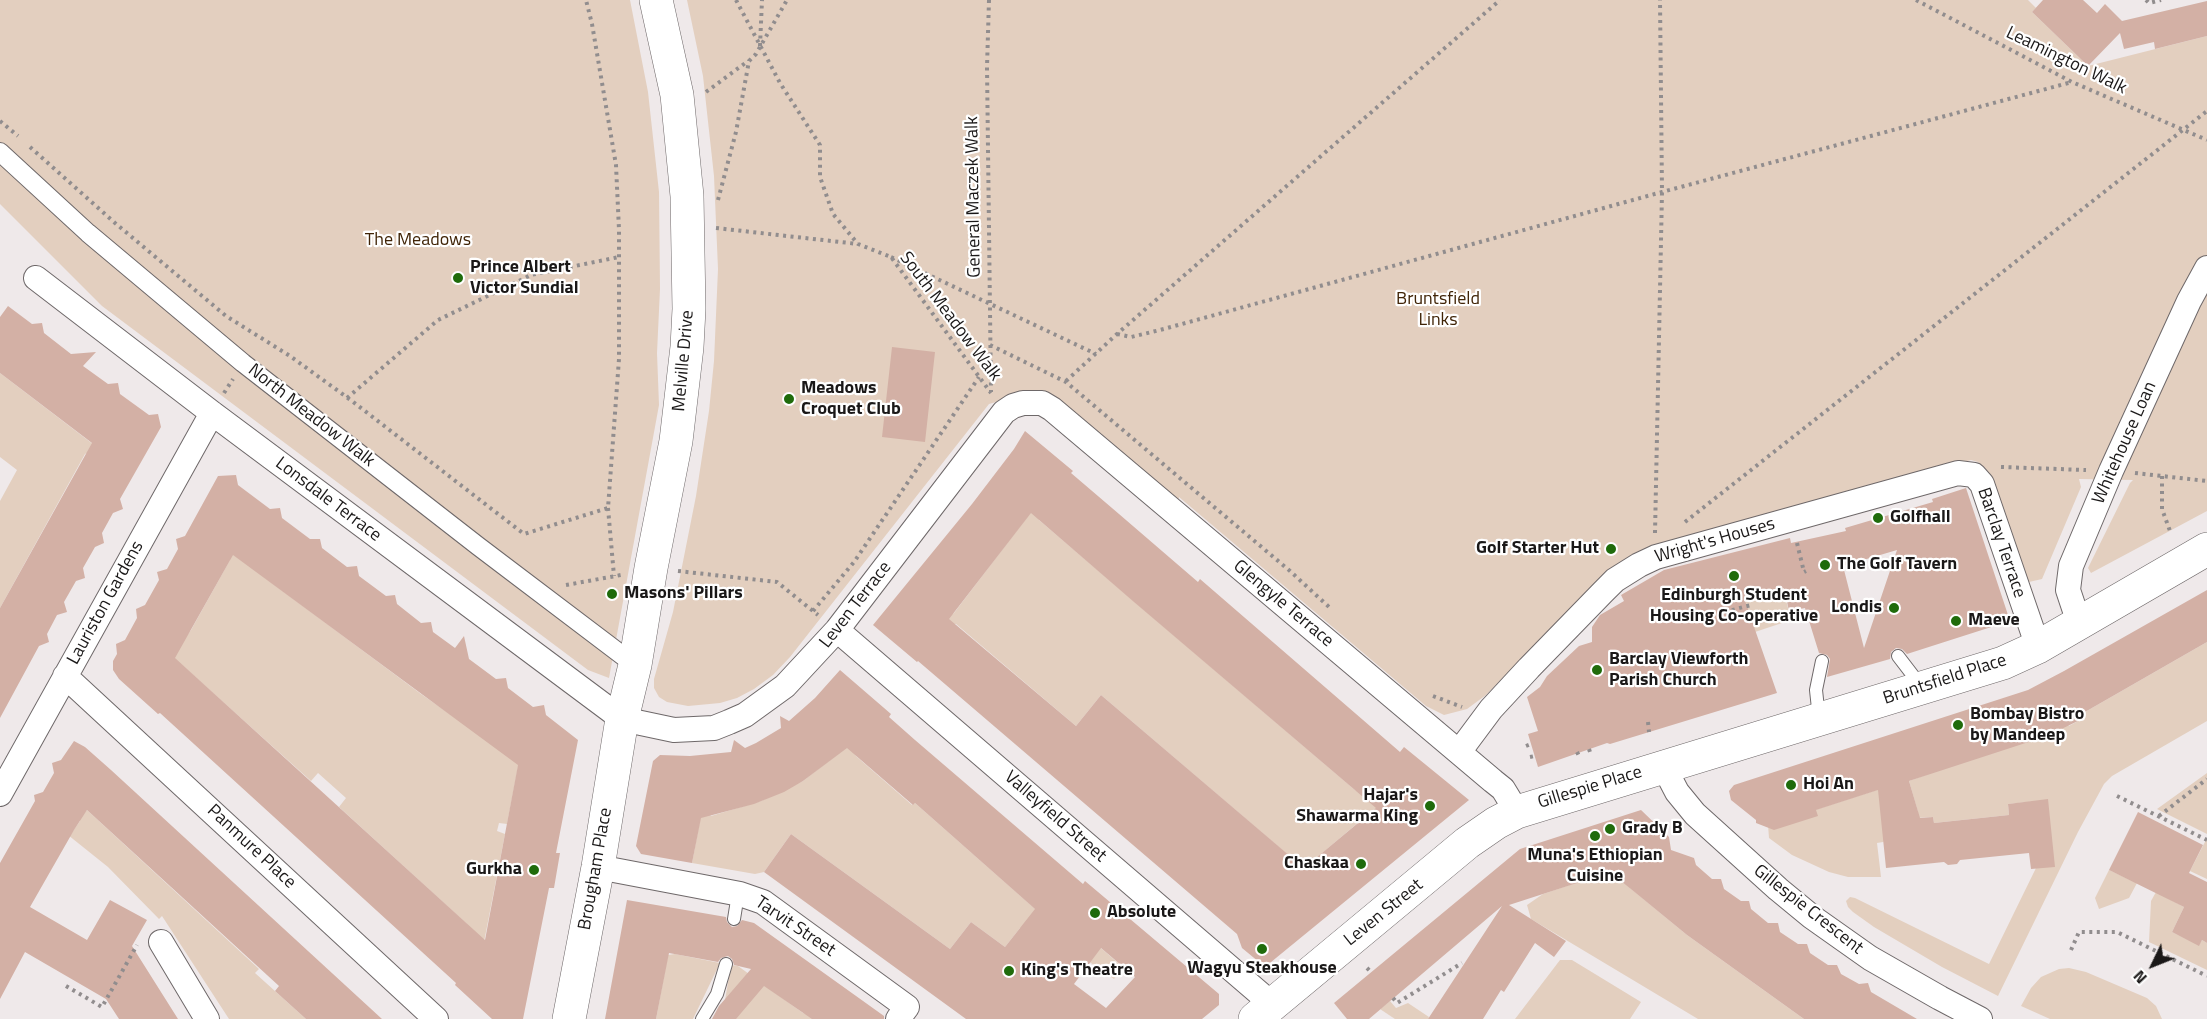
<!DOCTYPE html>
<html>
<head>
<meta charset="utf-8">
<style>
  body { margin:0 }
  #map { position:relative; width:2207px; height:1019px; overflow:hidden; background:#efe9ea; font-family:"Titillium Web",sans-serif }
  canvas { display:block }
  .north { position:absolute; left:2123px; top:935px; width:60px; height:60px; -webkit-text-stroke:4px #fff; paint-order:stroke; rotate:227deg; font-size:16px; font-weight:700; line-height:24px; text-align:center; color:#1a1818 }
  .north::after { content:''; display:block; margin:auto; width:21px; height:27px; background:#1a1818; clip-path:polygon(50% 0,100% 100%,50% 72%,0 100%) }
</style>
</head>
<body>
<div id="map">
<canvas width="2207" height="1019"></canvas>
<div class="north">N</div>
</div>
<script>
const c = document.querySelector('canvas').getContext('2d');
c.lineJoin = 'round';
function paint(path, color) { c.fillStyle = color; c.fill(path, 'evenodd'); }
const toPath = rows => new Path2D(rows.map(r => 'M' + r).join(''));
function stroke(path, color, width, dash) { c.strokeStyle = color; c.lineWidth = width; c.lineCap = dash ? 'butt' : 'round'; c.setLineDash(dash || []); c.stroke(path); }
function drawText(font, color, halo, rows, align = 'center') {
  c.font = font + ' "Titillium Web",sans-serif'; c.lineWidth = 4.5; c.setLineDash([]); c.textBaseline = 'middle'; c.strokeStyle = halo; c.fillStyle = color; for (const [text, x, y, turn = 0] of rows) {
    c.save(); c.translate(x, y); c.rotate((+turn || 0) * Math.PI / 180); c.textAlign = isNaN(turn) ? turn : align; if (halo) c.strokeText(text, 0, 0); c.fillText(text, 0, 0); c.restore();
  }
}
paint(toPath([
  [0,0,630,0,648,92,659,192,660,289,657,353,659,405,609,678,588,670,102,306,0,204],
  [687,0,2028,0,2036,8,2032,12,2088,66,2207,36,2207,511,2091,573,2088,568,2130,483,2133,480,2079,479,2081,487,2042,579,2029,582,2020,573,1984,467,1978,462,1971,460,1643,550,1630,556,1609,570,1486,695,1467,709,1444,715,1426,706,1179,497,1178,507,1086,430,1010,398,989,404,790,657,773,675,754,689,737,698,720,703,688,706,667,702,659,697,654,688,654,679,673,612,696,496,709,411,714,361,718,269,714,176,703,76],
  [0,373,98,448,85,454,0,608,0,501,17,470,0,457],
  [1037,504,1039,520,1355,790,1392,804,1372,811,1321,854,1307,871,1101,695,1076,726,956,624,949,624,943,619,954,613],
  [225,548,421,694,519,762,507,824,499,823,497,831,505,834,484,942,473,946,467,924,339,807,346,798,318,773,311,781,182,665,169,660,191,630,230,560],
  [1783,588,1791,620,1755,632,1679,614],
  [2207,642,2207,721,2112,776,2104,784,2078,832,1998,996,1942,967,1874,927,1853,912,1848,907,1846,901,1850,897,1855,898,1989,964,2036,868,2048,800,2008,804,2009,815,1934,823,1933,817,1915,818,1883,842,1877,843,1881,877,1848,877,1829,872,1792,855,1769,838,1768,825,1886,787,1918,812,1909,781,2031,737,2033,741,2045,737,2066,722,2069,726,2080,720,2078,716],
  [848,746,857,757,912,805,915,803,1050,922,1059,912,1124,968,1114,979,1068,947,1020,928,1005,947,971,922,950,949,791,834,764,872,755,874,692,863,703,804,711,816,761,801,803,781],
  [2207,773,2207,834,2157,809],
  [87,810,259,969,255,973,306,1019,229,1019,162,916,159,919,108,867,68,835,71,834,80,821,79,819],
  [2207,838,2207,879,2190,871],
  [1626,866,1630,888,1687,935,1804,1019,1698,1019,1531,919,1527,905,1543,894],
  [2109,870,2137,883,2129,898,2099,909,2095,898],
  [2156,892,2184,907,2172,932,2199,945,2202,940,2207,943,2207,970,2149,942,2151,901],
  [675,954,720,963,693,1019,656,1019,668,955],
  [1560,960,1572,960,1641,1002,1630,1019,1515,1019],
  [731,965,738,966,803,1013,815,1015,812,1019,736,1019,725,1000],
  [2069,968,2086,972,2147,998,2156,1006,2162,1019,2050,1019,2021,1006,2031,988,2041,977,2059,969],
  [1390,1001,1396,1008,1408,1003,1429,1017,1428,1019,1395,1019,1380,1009]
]), '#e3cfbf');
paint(toPath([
  [2043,0,2083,0,2097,13,2105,4,2122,21,2207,1,2207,36,2155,49,2154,42,2124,49,2120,33,2088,66,2032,12],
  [8,306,32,324,42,323,44,333,71,354,96,352,83,366,108,384,118,383,120,394,149,415,158,414,161,427,120,499,123,509,113,513,102,533,104,543,95,547,83,568,85,578,76,581,64,602,67,612,57,615,47,634,49,642,39,646,0,718,0,608,92,443,0,373,0,317],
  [892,347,935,352,925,442,882,437],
  [1025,431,1073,471,1071,473,1119,514,1198,582,1200,579,1400,752,1404,747,1469,800,1265,967,1242,948,1237,934,918,661,917,662,873,625,972,504,1014,449],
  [1031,513,1134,602,1376,808,1304,868,1101,695,1076,726,994,657,949,619],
  [236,475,238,485,270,509,280,508,282,518,310,539,320,539,322,548,347,567,357,566,359,576,386,596,395,595,397,604,421,623,431,622,433,632,455,648,464,636,469,659,496,679,506,678,508,688,533,707,544,705,546,715,578,740,556,853,560,853,554,888,549,888,523,1019,492,1019,455,985,456,983,160,713,158,714,119,679,113,670,113,661,117,654,116,644,125,640,137,618,136,609,145,605,159,580,157,572,167,569,178,549,176,539,185,536,218,476],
  [233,555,518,765,485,940,175,658],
  [1966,488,2010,621,1907,654,1902,649,1896,648,1891,652,1890,659,1827,677,1830,659,1827,655,1819,653,1805,608,1789,611,1784,588,1744,598,1777,693,1610,744,1607,743,1538,767,1528,734,1538,731,1527,697,1540,687,1547,676,1579,646,1592,642,1592,627,1600,615,1624,601,1621,595,1664,570,1790,538,1791,543,1846,531,1845,528,1933,502,1932,499],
  [1897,550,1864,648,1843,566],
  [2207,590,2207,642,2078,716,2080,720,2047,736,1909,781,1920,818,1933,817,1934,823,2009,815,2008,804,2048,799,2055,867,2031,869,2029,853,1960,860,1957,864,1948,865,1944,862,1886,868,1878,790,1816,810,1818,816,1774,830,1756,823,1756,820,1731,800,1729,791,1734,785,2028,690,2064,671],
  [840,670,891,714,889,717,915,740,1083,884,1085,881,1219,994,1219,1005,1202,1019,966,1019,764,872,791,834,950,949,971,922,1005,947,1035,909,915,803,913,805,847,748,803,781,784,792,754,804,701,818,692,863,641,854,636,846,653,761,660,755,690,756,731,752,734,740,745,748,756,743,781,728,780,716,789,721,815,698],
  [1101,948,1135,977,1106,1008,1074,984],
  [74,741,85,747,111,770,382,1019,306,1019,275,991,279,986,87,810,74,830,30,907,87,940,110,900,147,920,132,946,178,1019,119,1019,106,999,25,952,0,999,0,863,35,801,34,795,43,792,54,773,52,763,61,760],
  [1641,810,1669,837,1671,850,1694,858,1696,865,1712,879,1721,879,1724,889,1741,901,1749,901,1751,909,1768,923,1778,923,1780,932,1798,944,1807,944,1810,953,1828,965,1837,965,1841,974,1859,984,1868,983,1871,992,1917,1019,1804,1019,1687,935,1615,876,1614,871,1509,905,1566,941,1554,957,1535,943,1504,992,1501,990,1483,1019,1428,1019,1502,906,1369,1019,1347,1019,1334,1003,1520,849],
  [2138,812,2203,845,2189,873,2207,882,2207,943,2202,940,2199,946,2172,932,2184,907,2109,870],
  [627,900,726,917,727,922,732,927,737,926,742,920,754,923,884,1016,884,1019,812,1019,764,986,736,1019,712,1019,719,1006,751,969,734,965,732,959,728,956,721,958,718,962,669,953,656,1019,605,1019]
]), '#d3b0a5');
const service = toPath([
  [1898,656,1921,686],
  [1819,718,1816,690,1822,661],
  [734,919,738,894],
  [702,1019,717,994,726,964]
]);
const pedestrian = toPath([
  [0,152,88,233,243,363,478,546,635,665]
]);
const minor = toPath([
  [36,278,212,413,622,719,674,730,714,728,729,722,745,715,785,686,837,630,1004,412,1013,406,1023,403,1042,403,1052,409,1493,781,1503,789,1517,812],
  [2079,623,2068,590,2071,566,2111,471,2189,301,2207,268],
  [837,630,1272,1004],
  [65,676,436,1019],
  [1459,752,1491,709,1529,668,1603,592,1615,580,1639,565,1656,557,1958,473,1974,475,1982,484,2038,647],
  [1664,767,1677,792,1695,814,1778,889,1812,917,1870,958,1940,998,1980,1019],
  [0,794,212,413],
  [598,867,740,894,763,902,907,1007,898,1019],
  [161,942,207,1019]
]);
const primary = toPath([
  [569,1019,598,867,622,719,635,665,651,568,676,441,687,347,689,309,687,196,677,95,656,0],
  [1255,1019,1467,843,1496,823,1517,812,2003,663,2038,647,2207,549]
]);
stroke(service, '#6e6869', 14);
stroke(pedestrian, '#6e6869', 20);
stroke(minor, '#6e6869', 26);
stroke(primary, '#6e6869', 34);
stroke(toPath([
  [736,0,780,83,820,145,820,177,833,214,858,244,891,257,991,393],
  [989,0,987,67,991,392],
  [1916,0,2072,82,2207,140],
  [2146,0,2149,3,2161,0],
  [760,46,762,0],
  [706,92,748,61],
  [0,121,18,136],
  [30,147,115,223,226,316,290,356,352,401,524,534,608,508,619,359,619,230,616,165,592,24,586,0],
  [718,200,736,132,749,61,756,54,787,0],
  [716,228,858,244],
  [891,257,1096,354],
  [1117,334,1131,337,1160,330,1662,192,2072,82],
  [990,345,1066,382,1290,571,1329,607],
  [1066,381,1117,334,1500,0],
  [224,393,233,379],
  [347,398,438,320,531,275,619,257],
  [2001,467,2086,470],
  [2135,473,2207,481],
  [2162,476,2162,509,2170,531],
  [608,508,614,576],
  [1685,522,2207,111],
  [1655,533,1662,192,1660,0],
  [1797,543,1804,572,1806,571],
  [678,571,777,582,818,615],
  [566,585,621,575],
  [813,611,854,562,979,377],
  [1684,612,1686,616,1695,620,1751,605],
  [1433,696,1462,707],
  [1648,722,1649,732],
  [1526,746,1531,744],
  [1589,749,1590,752],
  [1577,752,1579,756],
  [1530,757,1535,756],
  [2117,796,2207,840],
  [2159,816,2207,779],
  [2071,950,2079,932,2117,932,2207,976],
  [1367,968,1371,972],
  [66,986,102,1007,137,945],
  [1393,998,1397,1003,1462,963]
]), '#918d8e', 4, [3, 4.5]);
stroke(service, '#fff', 12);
stroke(pedestrian, '#fff', 18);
stroke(minor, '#fff', 24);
stroke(primary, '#fff', 33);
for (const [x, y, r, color] of [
  [458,278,6,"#1f6b0b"],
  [789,399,6,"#1f6b0b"],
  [1878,518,6,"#1f6b0b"],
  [1611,549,6,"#1f6b0b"],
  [1825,565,6,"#1f6b0b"],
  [1734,576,6,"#1f6b0b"],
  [612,594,6,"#1f6b0b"],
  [1894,608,6,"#1f6b0b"],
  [1956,621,6,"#1f6b0b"],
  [1597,670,6,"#1f6b0b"],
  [1958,725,6,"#1f6b0b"],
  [1791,785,6,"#1f6b0b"],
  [1430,806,6,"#1f6b0b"],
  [1610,829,6,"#1f6b0b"],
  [1595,836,6,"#1f6b0b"],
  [1361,864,6,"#1f6b0b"],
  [534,870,6,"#1f6b0b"],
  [1095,913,6,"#1f6b0b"],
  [1262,949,6,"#1f6b0b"],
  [1009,971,6,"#1f6b0b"]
]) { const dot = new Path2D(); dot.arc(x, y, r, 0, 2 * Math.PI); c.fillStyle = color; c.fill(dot); stroke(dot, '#fff', 2); }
drawText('18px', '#1a1818', '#fff', [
  ["Leamington Walk",2066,61,26],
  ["General Maczek Walk",974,197,-91],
  ["South Meadow Walk",950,317,53],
  ["Melville Drive",684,361,-85],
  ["North Meadow Walk",311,416,38],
  ["Whitehouse Loan",2125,443,-66],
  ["Lonsdale Terrace",328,500,37],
  ["Wright's Houses",1715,541,-16],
  ["Barclay Terrace",2001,543,71],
  ["Lauriston Gardens",106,603,-61],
  ["Glengyle Terrace",1283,604,40],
  ["Leven Terrace",856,605,-52],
  ["Bruntsfield Place",1945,680,-18],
  ["Gillespie Place",1590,788,-17],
  ["Valleyfield Street",1055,817,41],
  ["Panmure Place",251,847,43],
  ["Brougham Place",596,869,-80],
  ["Gillespie Crescent",1808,910,38],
  ["Leven Street",1384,913,-39],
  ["Tarvit Street",795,927,34]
]);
drawText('18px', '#402407', '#fff', [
  ["The Meadows",418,241],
  ["Bruntsfield",1438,300],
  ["Links",1438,321]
]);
drawText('bold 18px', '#1a1818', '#fff', [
  ["Prince Albert",470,268],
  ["Victor Sundial",470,289],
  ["Meadows",801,389],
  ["Croquet Club",801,410],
  ["Golfhall",1890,518],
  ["Golf Starter Hut",1599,549,"right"],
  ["The Golf Tavern",1837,565],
  ["Masons' Pillars",624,594],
  ["Edinburgh Student",1734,596,"center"],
  ["Housing Co-operative",1734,617,"center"],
  ["Londis",1882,608,"right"],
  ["Maeve",1968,621],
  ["Barclay Viewforth",1609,660],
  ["Parish Church",1609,681],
  ["Bombay Bistro",1970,715],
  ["by Mandeep",1970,736],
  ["Hoi An",1803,785],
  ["Hajar's",1418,796,"right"],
  ["Shawarma King",1418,817,"right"],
  ["Grady B",1622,829],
  ["Muna's Ethiopian",1595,856,"center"],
  ["Cuisine",1595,877,"center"],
  ["Chaskaa",1349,864,"right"],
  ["Gurkha",522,870,"right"],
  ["Absolute",1107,913],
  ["Wagyu Steakhouse",1262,969,"center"],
  ["King's Theatre",1021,971]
], 'left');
</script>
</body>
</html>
